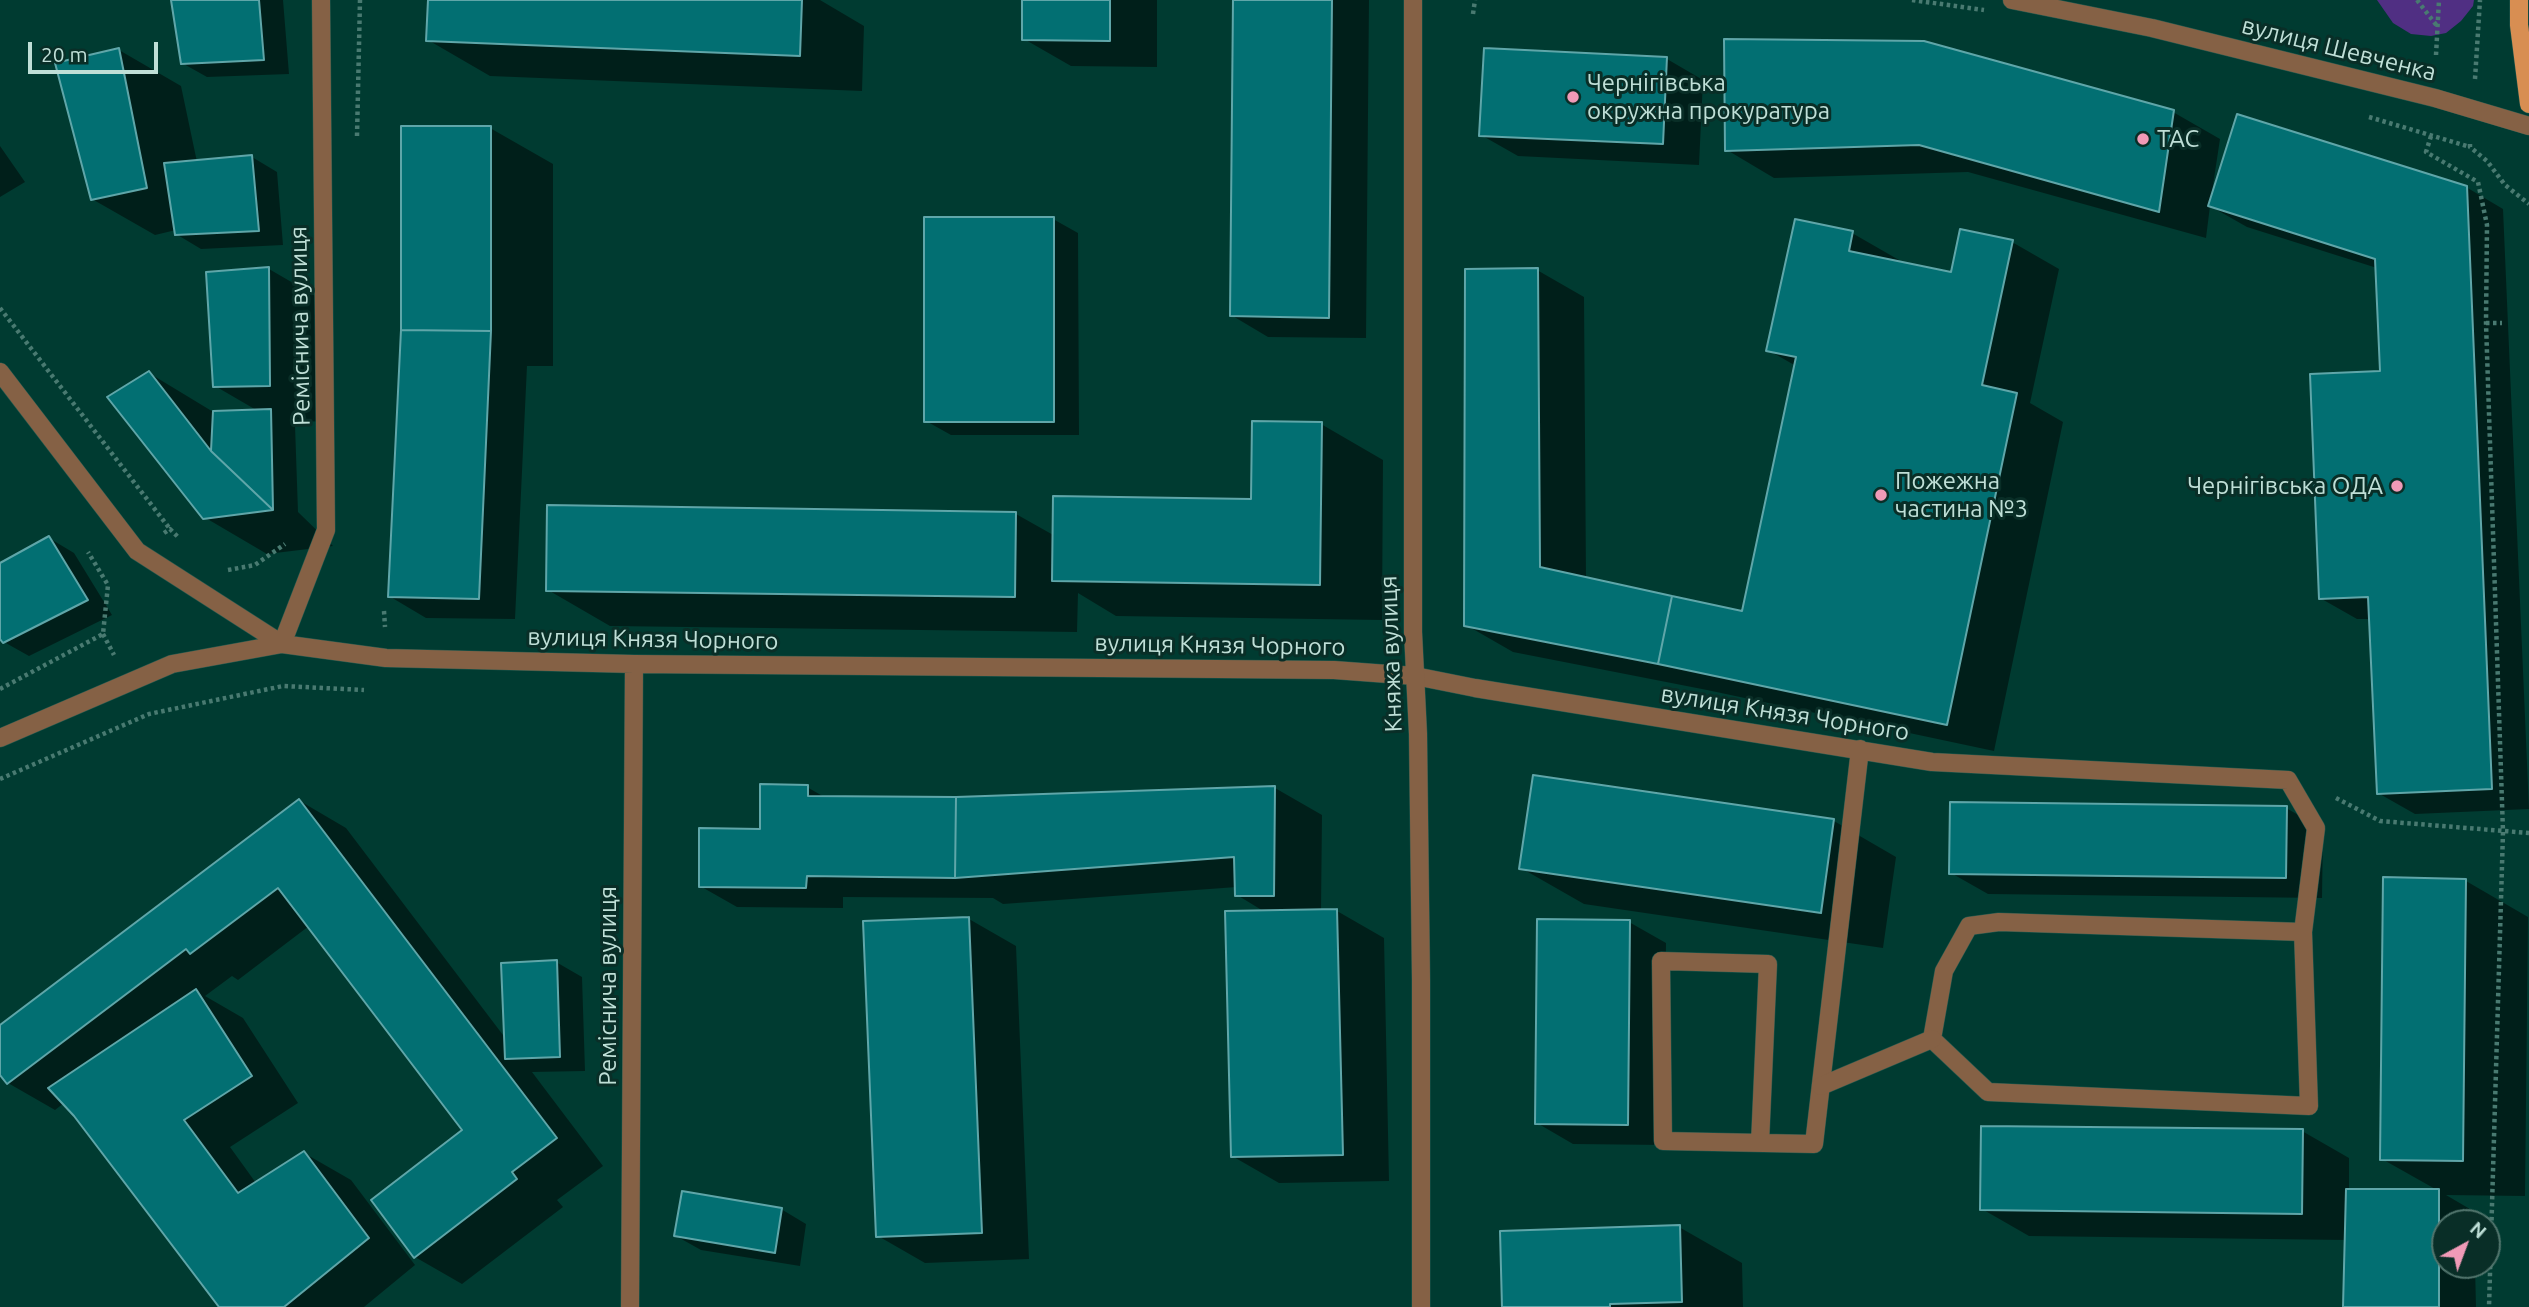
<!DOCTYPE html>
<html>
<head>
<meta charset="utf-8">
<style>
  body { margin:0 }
  #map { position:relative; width:2529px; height:1307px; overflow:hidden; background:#003b31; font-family:Ubuntu,sans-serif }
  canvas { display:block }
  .north { position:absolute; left:2431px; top:1209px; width:70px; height:70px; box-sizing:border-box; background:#092e27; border:2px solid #52756d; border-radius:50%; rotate:41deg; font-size:19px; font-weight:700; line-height:28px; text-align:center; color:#bfdfd7 }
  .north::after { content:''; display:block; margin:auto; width:24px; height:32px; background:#f09ab7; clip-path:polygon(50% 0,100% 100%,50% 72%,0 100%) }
  .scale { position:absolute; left:28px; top:42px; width:130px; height:32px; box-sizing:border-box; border:4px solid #bfdfd7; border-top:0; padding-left:9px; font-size:21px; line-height:24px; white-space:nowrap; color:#bfdfd7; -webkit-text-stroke:5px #092e27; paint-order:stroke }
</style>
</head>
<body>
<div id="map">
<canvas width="2529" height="1307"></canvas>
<div class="north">N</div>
<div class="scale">20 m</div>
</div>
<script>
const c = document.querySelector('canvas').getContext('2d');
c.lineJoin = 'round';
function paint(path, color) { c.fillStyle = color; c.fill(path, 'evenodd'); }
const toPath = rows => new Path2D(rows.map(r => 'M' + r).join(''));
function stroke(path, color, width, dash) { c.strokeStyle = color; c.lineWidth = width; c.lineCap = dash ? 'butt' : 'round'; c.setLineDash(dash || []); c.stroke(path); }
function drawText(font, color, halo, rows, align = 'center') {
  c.font = font + ' Ubuntu,sans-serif'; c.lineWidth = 6; c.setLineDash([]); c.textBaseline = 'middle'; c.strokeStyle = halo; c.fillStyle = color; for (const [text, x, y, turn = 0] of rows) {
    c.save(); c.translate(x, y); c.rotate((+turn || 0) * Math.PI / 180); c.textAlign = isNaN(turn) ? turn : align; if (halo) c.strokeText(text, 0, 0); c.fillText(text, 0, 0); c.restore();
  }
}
paint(toPath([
  [2377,0,2474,0,2473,6,2461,21,2446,33,2431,36,2411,34,2393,23]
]), '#502f83');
paint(toPath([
  [173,0,283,0,289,74,207,77,182,63],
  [429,0,820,0,864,26,862,91,490,76,428,40],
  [1024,0,1157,0,1157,67,1071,66,1024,39],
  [1235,0,1369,0,1366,338,1268,337,1231,315],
  [119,50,181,86,197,162,252,157,277,172,283,245,201,249,176,234,176,230,155,235,92,199],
  [1667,59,1703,80,1699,165,1518,156,1481,135],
  [2173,112,2220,139,2212,192,2466,187,2503,209,2529,809,2415,814,2378,793,2371,619,2357,619,2320,598,2382,373,2377,268,2247,227,2210,206,2206,238,1968,172,1774,178,1727,150],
  [490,128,553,164,553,366,527,366,515,619,426,618,389,596],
  [0,146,25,182,0,197],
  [1053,219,1078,233,1079,435,951,435,926,421],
  [1852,233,1899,260,1899,263,1952,274,2012,242,2059,269,2030,403,2063,422,1994,751,1707,690,1513,652,1466,625,1537,270,1584,297,1586,579,1743,613,1796,366,1768,350],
  [269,269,331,305,331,421,290,422,295,425,298,512,333,546,267,554,204,517,149,373,215,413,258,411,215,386],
  [1321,424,1383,460,1382,620,1116,616,1078,593,1077,632,610,626,548,590,1016,514,1055,536,1253,500],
  [49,538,74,553,112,615,29,656,4,642,0,636,0,565],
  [1535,777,1834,821,1896,857,1883,948,1584,904,1521,868],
  [807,787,826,798,956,799,1275,788,1322,815,1321,911,1337,911,1384,938,1389,1181,1279,1183,1232,1156,1265,912,1237,895,1237,887,1003,904,993,898,843,897,843,908,737,907,700,886],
  [300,801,346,828,506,1039,556,962,582,977,585,1071,532,1072,603,1166,557,1200,563,1207,462,1284,415,1257,465,1131,309,926,238,980,232,976,205,996,243,1018,298,1103,230,1147,256,1183,304,1153,351,1180,415,1265,364,1307,222,1307,64,1103,55,1110,8,1083,0,1072,0,1027],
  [2286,808,2323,829,2322,898,1988,894,1951,873],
  [2466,881,2528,917,2525,1196,2446,1195,2475,1212,2475,1223,2445,1223,2445,1265,2475,1265,2476,1307,2345,1307,2347,1240,2029,1236,1982,1209,2302,1131,2349,1158,2349,1191,2437,1190,2382,1159],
  [969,919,1016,946,1029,1259,925,1263,878,1236],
  [1629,922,1666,943,1664,1145,1573,1144,1537,1123],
  [781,1209,806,1224,800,1266,701,1250,676,1236],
  [1679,1227,1742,1263,1743,1307,1504,1307]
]), '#0007');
const building = toPath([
  [171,0,259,0,264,60,181,64,171,0],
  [428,0,802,0,800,56,426,41,428,0],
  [1022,0,1110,0,1110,41,1022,40,1022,0],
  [1233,0,1332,0,1329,318,1230,316,1233,0],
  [1724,39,1924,41,2174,110,2159,212,1919,145,1725,151,1724,39],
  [119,48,147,188,91,200,55,63,119,48],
  [1484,48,1667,57,1663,144,1479,136,1484,48],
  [2237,114,2467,186,2492,789,2377,794,2368,597,2319,599,2310,374,2380,371,2375,259,2208,206,2237,114],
  [401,126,491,126,491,331,401,330,401,126],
  [252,155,259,231,175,235,164,163,252,155],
  [924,217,1054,217,1054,422,924,422,924,217],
  [1795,219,1853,231,1849,251,1951,272,1960,229,2013,240,1982,385,2017,393,1947,725,1658,664,1672,596,1742,611,1796,357,1766,351,1795,219],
  [269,267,270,386,213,387,206,272,269,267],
  [1538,268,1540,567,1672,596,1658,664,1464,626,1465,269,1538,268],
  [401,330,491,331,479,599,388,597,401,330],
  [149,371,211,451,273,510,203,519,107,397,149,371],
  [271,409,273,510,211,451,213,411,271,409],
  [1252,421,1322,422,1320,585,1052,581,1053,496,1251,499,1252,421],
  [547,505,1016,512,1015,597,546,591,547,505],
  [49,536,88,600,3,643,0,639,0,563,49,536],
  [1533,775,1834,819,1821,913,1519,869,1533,775],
  [760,784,808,785,808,796,956,797,955,878,807,876,806,888,699,887,699,828,760,829,760,784],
  [1275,786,1274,896,1235,896,1234,857,955,878,956,797,1275,786],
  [299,799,557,1138,512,1172,517,1179,414,1258,371,1200,462,1130,278,888,190,954,186,949,7,1084,0,1075,0,1025,299,799],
  [1950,802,2287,806,2286,878,1949,874,1950,802],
  [2383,877,2466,879,2463,1161,2380,1160,2383,877],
  [1337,909,1343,1155,1231,1157,1225,911,1337,909],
  [969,917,982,1233,876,1237,863,921,969,917],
  [1537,919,1630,920,1628,1125,1535,1124,1537,919],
  [557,960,560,1057,505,1059,501,963,557,960],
  [196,989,252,1076,184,1120,238,1193,304,1151,369,1238,284,1307,219,1307,74,1116,48,1088,196,989],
  [1981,1126,2303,1129,2302,1214,1980,1210,1981,1126],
  [2346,1189,2439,1189,2439,1307,2343,1307,2346,1189],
  [682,1191,782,1208,775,1253,674,1236,682,1191],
  [1680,1225,1682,1302,1610,1304,1610,1307,1502,1307,1500,1231,1680,1225]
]);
paint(building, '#026f72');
stroke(building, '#5fa6a9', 2);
const lane = toPath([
  [1415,676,1475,688,1932,762,2288,780,2316,828,2303,932,1999,922,1969,926,1944,971,1932,1039,1988,1092,2309,1106,2303,932],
  [1760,1143,1768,964,1661,961,1663,1141,1814,1144,1860,749]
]);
const street = toPath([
  [1413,0,1413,632,1418,734,1421,980,1421,1307],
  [2012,0,2152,28,2435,98,2529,126],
  [0,372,137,551,282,644,326,530,321,0],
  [0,738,172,664,282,644,386,658,634,664,1334,670,1415,676],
  [1821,1086,1932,1039],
  [630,1307,634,664]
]);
const primary = toPath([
  [2519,0,2519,25,2529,104]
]);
stroke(lane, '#22594f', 19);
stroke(street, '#22594f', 19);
stroke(primary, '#22594f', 19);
stroke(toPath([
  [1912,0,1984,10],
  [2417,0,2437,26],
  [1473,14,1475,0],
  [2436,55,2439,0],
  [2475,79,2480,0],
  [2369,117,2470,147],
  [357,136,360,0],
  [2431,136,2426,152,2478,182,2487,225,2486,323,2503,832,2489,1307],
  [2470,144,2470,147,2487,161,2505,185,2529,204],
  [0,308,170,529],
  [2486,323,2502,323],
  [164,533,170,529,178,537],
  [228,570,255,565,285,544],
  [384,611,385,627],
  [103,634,114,655],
  [0,689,103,634,108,585,88,552],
  [0,779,149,714,283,686,364,690],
  [2336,798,2380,821,2529,833]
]), '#497a71', 4.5, [3.5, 3.5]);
stroke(lane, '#856145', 18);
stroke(street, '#856145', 18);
stroke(primary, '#d88e52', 18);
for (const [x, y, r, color] of [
  [1573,97,7,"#f09ab7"],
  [2143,139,7,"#f09ab7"],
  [2397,486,7,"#f09ab7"],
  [1881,495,7,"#f09ab7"]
]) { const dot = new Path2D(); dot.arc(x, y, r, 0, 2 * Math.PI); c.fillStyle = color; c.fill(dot); stroke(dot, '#092e27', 2.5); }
drawText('24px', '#bfdfd7', '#092e27', [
  ["вулиця Шевченка",2339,49,14],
  ["Реміснича вулиця",300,326,-91],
  ["вулиця Князя Чорного",653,639,1],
  ["вулиця Князя Чорного",1220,645,1],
  ["Княжа вулиця",1391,654,-92],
  ["вулиця Князя Чорного",1785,713,9],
  ["Реміснича вулиця",608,986,-90]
]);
drawText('24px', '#bfdfd7', '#092e27', [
  ["Чернігівська",1587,83],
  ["окружна прокуратура",1587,111],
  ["ТАС",2157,139],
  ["Пожежна",1895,481],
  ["частина №3",1895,509],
  ["Чернігівська ОДА",2383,486,"right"]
], 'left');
</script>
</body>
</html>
